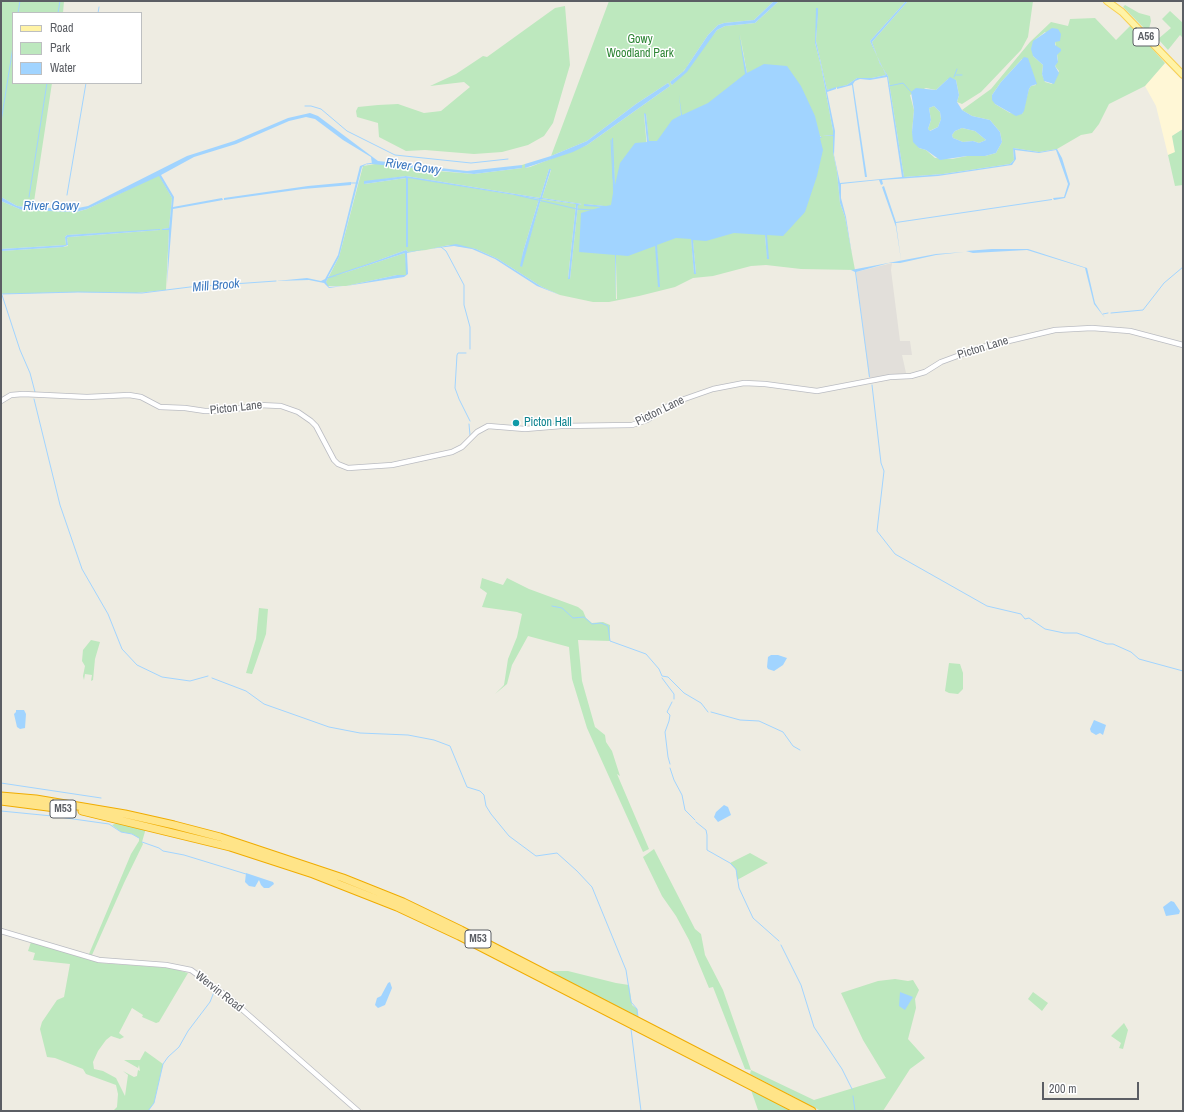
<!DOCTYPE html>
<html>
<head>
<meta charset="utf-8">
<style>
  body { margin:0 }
  #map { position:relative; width:1184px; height:1112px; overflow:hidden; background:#eeece2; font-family:"Archivo Narrow",sans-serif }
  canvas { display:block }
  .frame { position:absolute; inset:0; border:2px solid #5b5e64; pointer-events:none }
  .legend { position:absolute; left:12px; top:12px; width:130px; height:72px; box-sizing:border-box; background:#fff; border:1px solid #bdbfc1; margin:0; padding:5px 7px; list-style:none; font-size:12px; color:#5b5e64 }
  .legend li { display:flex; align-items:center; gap:8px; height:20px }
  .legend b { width:20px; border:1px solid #bdbfc1 }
  .scale { position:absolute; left:1042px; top:1082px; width:97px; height:18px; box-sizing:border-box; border:2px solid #5b5e64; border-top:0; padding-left:5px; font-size:12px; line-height:14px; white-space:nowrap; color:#5b5e64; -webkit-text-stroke:3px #fff; paint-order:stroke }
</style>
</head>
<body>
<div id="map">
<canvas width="1184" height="1112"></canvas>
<div class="frame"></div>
<ul class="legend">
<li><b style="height:5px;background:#fff3a6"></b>Road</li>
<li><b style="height:11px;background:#bde8be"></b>Park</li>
<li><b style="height:11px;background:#a1d4ff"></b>Water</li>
</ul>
<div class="scale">200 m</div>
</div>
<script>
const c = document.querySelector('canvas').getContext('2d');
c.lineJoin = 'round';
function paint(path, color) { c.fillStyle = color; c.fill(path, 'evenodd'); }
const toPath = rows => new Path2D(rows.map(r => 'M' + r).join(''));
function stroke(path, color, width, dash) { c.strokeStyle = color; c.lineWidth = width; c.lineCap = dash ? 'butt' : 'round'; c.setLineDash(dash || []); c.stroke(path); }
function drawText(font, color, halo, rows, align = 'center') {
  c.font = font + ' "Archivo Narrow",sans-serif'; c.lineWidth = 3; c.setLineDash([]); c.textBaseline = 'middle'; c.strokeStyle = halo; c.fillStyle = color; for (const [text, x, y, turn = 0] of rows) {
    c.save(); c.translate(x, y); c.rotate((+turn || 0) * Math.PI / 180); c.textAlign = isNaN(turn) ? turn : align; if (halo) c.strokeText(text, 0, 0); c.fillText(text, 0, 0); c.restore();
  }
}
paint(toPath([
  [1165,63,1183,81,1183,129,1172,136,1175,153,1168,155,1156,106,1145,86]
]), '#fff7d6');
paint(toPath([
  [892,263,891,270,900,341,910,341,912,355,902,355,906,373,869,378,856,272]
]), '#e2dfda');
paint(toPath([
  [1,1,64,1,63,13,13,13,13,83,52,83,33,208,17,206,1,197],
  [609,1,774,1,754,20,724,23,718,25,708,35,684,71,670,82,672,85,717,30,725,26,755,23,779,1,906,1,870,41,886,75,872,78,857,78,847,85,827,90,816,41,818,8,815,43,821,66,833,131,833,135,823,136,833,136,833,152,837,172,840,203,845,217,855,270,801,269,766,265,751,266,713,276,693,278,675,287,639,296,609,302,593,302,560,295,542,287,498,259,476,249,449,245,426,250,408,252,406,250,341,274,405,253,407,275,397,275,346,286,327,286,326,282,328,278,339,275,328,278,339,257,363,166,381,163,437,171,474,174,522,168,522,165,525,164,525,168,530,167,587,145,670,86,668,83,636,104,587,141,551,156],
  [740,34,757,129,796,140,821,136,821,138,795,142,764,207,767,258,757,142],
  [679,96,696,273,694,273,689,213,656,235,659,287,644,114,646,114,650,154,682,125],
  [614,164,616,262,617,299,616,299,614,209,585,204,613,207],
  [549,169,551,170,542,198,582,204,578,205,570,279,568,278,576,204,541,199,521,267,523,252,539,199,407,177,408,247,406,247,406,178,364,184,364,182,406,176,540,198],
  [908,1,1033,1,1028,37,1021,50,981,92,962,104,957,102,959,95,956,80,948,79,936,90,926,88,910,95,914,110,912,132,919,148,926,150,935,158,952,159,967,156,985,156,996,153,1002,142,1000,132,990,120,972,116,962,110,991,89,1030,42,1051,22,1068,26,1070,19,1095,18,1116,40,1131,25,1165,63,1145,86,1109,104,1099,124,1092,133,1081,135,1057,149,1039,152,1013,148,1014,160,1010,164,943,174,904,177,888,76,880,64,872,42],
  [1045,32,1058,41,1055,41,1058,60,1055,66,1059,71,1052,84,1045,82,1042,74,1043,65,1033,56,1036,39],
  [1022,59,1036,85,1031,86,1029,89,1022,114,1010,113,995,104,992,95,1001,82],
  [1125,5,1139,13,1150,16,1151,21,1149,29,1147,31,1123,7],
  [565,6,570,65,553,123,544,136,528,145,502,152,474,154,425,150,406,151,379,137,378,123,357,117,356,111,358,107,378,105,398,104,424,113,441,111,470,87,464,82,430,86,456,74,483,56,487,57,555,8],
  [1170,11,1183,23,1183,38,1180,35,1168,50,1158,39,1171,28,1162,19],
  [934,106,940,112,941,119,938,127,929,131,928,129,931,120,929,108],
  [962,128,975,131,986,140,979,143,973,141,963,142,953,138,952,135,955,131],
  [1183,129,1183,185,1175,186,1168,155,1175,152,1172,136],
  [159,175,172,198,169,228,163,229,163,230,169,230,166,290,136,293,78,292,1,294,1,251,63,247,68,246,67,238,69,237,160,230,67,235,65,237,66,245,1,249,1,201,22,210,77,212,87,209],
  [482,578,503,585,507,578,529,589,578,607,583,611,586,618,592,623,603,622,610,625,610,641,578,640,582,681,595,727,605,735,606,742,612,751,620,776,617,774,649,849,643,852,587,728,572,679,569,647,528,636,512,665,507,684,495,694,504,685,508,659,517,637,522,614,517,612,482,607,487,593,480,588],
  [259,608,268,609,266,634,252,674,246,673,256,639],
  [91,640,100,642,95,659,93,680,91,681,92,675,85,674,84,680,83,676,85,666,82,661,83,650],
  [949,663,960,664,963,673,963,689,958,694,949,693,945,691],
  [117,823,146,828,142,842,143,844,124,883,92,955,89,954,131,854,139,841,139,838,132,834,121,832,112,825],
  [654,849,695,929,701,934,705,955,723,990,751,1070,814,1100,886,1078,863,1040,841,993,878,981,895,979,908,981,913,980,919,990,915,999,916,1008,908,1039,925,1058,910,1069,883,1111,821,1111,750,1074,751,1070,745,1069,713,987,709,988,689,940,676,916,662,896,643,857],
  [750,853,768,863,737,880,736,870,730,863],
  [31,942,100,963,171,968,188,973,159,1022,156,1023,142,1017,143,1015,132,1008,119,1033,124,1037,120,1039,111,1036,106,1040,98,1051,93,1062,94,1069,103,1071,116,1078,125,1096,128,1075,123,1071,134,1077,137,1076,138,1070,140,1071,139,1065,138,1068,124,1060,140,1060,145,1051,163,1064,154,1103,148,1111,113,1111,117,1107,118,1094,116,1085,86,1074,83,1069,55,1058,47,1057,40,1029,42,1022,57,1000,64,997,70,964,33,960,35,953,28,951],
  [549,971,568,971,616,983,629,985,632,1005,637,1009,638,1017],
  [1033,992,1048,1003,1042,1011,1028,999],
  [1124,1023,1128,1030,1123,1049,1119,1048,1121,1043,1111,1036],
  [751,1090,791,1111,753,1111,758,1110]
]), '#bde8be');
paint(toPath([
  [774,1,779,1,755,23,725,26,717,30,687,72,672,85,670,82,684,71,708,35,718,25,724,23,754,20],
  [906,1,908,1,872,42,880,64,888,76,904,177,943,174,1010,164,1014,160,1013,148,1039,152,1057,149,1062,158,1070,184,1065,198,1054,200,1053,198,1064,197,1068,184,1056,150,1039,153,1015,150,1016,159,1012,165,938,176,882,180,883,184,881,185,879,180,841,184,841,198,846,217,852,255,845,217,840,203,837,172,833,152,833,136,823,136,833,135,833,131,821,66,815,43,816,8,818,8,818,14,816,41,827,90,836,87,836,89,827,92,835,131,834,155,840,183,902,177,887,77,870,80,860,79,855,81,853,84,867,177,865,177,852,85,837,89,837,87,847,85,857,78,872,78,886,75,870,41],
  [1052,28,1058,29,1061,34,1060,41,1055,42,1055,45,1061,49,1061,51,1057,55,1058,62,1055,66,1059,73,1054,84,1044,81,1042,74,1043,65,1033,56,1031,49,1033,41],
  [739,34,747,73,764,64,787,66,801,86,815,116,820,136,822,138,820,138,823,150,817,176,805,212,783,236,767,235,769,259,767,259,765,235,734,233,706,241,693,240,696,274,694,274,691,239,676,238,657,245,660,287,658,287,655,246,628,256,616,255,616,299,615,255,579,252,581,213,601,207,584,206,584,204,606,206,611,205,613,193,612,138,613,138,615,185,620,163,635,143,647,142,644,113,646,114,649,141,657,141,672,120,681,115,679,95,682,115,708,103,745,74],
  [1024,57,1028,58,1037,84,1031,86,1029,89,1024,111,1022,114,1016,116,995,104,992,100,992,95,1001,82],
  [950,77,956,80,959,95,957,102,962,110,972,116,990,120,1000,132,1002,142,996,153,985,156,967,156,940,160,926,150,919,148,913,142,912,132,914,110,911,92,916,88,936,90],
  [934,106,940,112,941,119,938,127,930,131,928,129,931,120,929,108],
  [962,128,975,131,986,140,979,143,973,141,963,142,953,138,952,135,955,131],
  [668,83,670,86,587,145,573,152,525,168,525,164,551,156,587,141,636,104],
  [310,113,318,116,378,161,467,171,522,165,522,168,474,174,372,164,371,157,343,140,315,119,306,117,289,121,236,144,194,157,161,175,174,197,173,207,222,198,223,200,173,209,167,284,169,230,162,230,162,229,169,228,172,198,159,176,87,209,76,212,22,210,1,201,1,197,17,206,33,208,78,208,88,206,187,156,234,141,288,118],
  [368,163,362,167,339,257,328,277,339,276,328,278,326,282,329,287,343,286,329,288,324,283,309,280,276,281,307,278,321,281,325,279,338,255,360,166],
  [549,169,551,169,542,198,582,204,578,205,570,279,568,279,576,204,541,199,522,267,520,266,523,252,539,199,408,178,408,247,406,247,406,178,364,184,364,181,406,176,540,198],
  [351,182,351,185,303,189,224,200,224,198,308,186],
  [884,186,896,222,1052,199,1052,200,896,223,901,260,896,227,883,190,882,187],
  [160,229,160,230,69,237,67,238,68,245,63,247,1,251,1,249,66,245,65,237,67,235],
  [456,244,476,249,498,259,542,287,560,295,537,286,495,259,472,249,454,246,429,249],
  [426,249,407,253,408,274,404,277,346,286,397,275,406,275,405,253,341,274,406,250,408,252],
  [992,249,1028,249,1087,268,1095,303,1105,318,1094,304,1085,268,1027,250,973,253,966,251],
  [964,252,936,255,900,263,889,263,856,272,870,377,869,377,855,272,851,270,936,254],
  [771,655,778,655,787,658,783,665,774,671,768,669,767,667,768,657],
  [16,710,24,710,26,714,25,728,20,729,17,727,14,714,16,712],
  [1094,720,1106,725,1103,735,1100,733,1096,735,1091,732,1090,729],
  [724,805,728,807,731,815,718,822,714,817,716,812],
  [246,873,273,882,274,884,269,888,264,888,261,885,259,880,255,887,249,886,245,882],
  [1171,901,1174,902,1180,911,1179,914,1166,916,1163,907],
  [390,982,392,988,385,1005,378,1008,375,1005,377,998,381,996,388,983],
  [900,992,913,997,905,1010,899,1006]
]), '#a1d4ff');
stroke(toPath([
  [18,13,20,1],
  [58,13,60,1],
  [98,13,99,7],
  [956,75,962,75],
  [954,77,957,69],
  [889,86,903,83,911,92],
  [305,106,311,106,321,109,347,131,395,155,471,163,508,159],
  [1,122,13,47],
  [611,140,613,179],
  [367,164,374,163],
  [351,183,358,183],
  [67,195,86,83],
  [516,195,577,209,593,210],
  [29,197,47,83],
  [441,247,446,251,464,285,464,305,470,327,470,349],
  [327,278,381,260],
  [1,294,78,292,142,293,190,287,276,281],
  [2,295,20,350,30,373,35,392],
  [1111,313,1143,310,1164,283,1183,267],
  [1103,314,1108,313],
  [466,353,458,353,457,355,455,388,459,399,470,421],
  [872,385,881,463,884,471,877,531,895,554,987,606,1021,614,1025,619,1029,618,1045,629,1064,633,1077,633,1107,644,1113,644,1131,652,1139,659,1183,671],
  [34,399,60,505,82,569,108,614,122,649,137,665,162,677,190,681,208,676],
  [469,424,470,435],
  [552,606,562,608,573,618,584,617,592,624,601,623,608,626,610,641,646,654,659,669,662,676,668,677,684,693,701,703,708,712],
  [212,678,246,691,264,704,329,727,360,733,408,735,434,740,450,746,467,787,480,791,484,795,486,806,491,814,509,836,536,856,557,853,577,871,592,887,626,970,631,1002,637,1009,638,1017],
  [662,678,674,694,674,699],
  [711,712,740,720,759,721,783,732,793,746,800,750],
  [670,764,668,757,665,732,669,721,670,715,667,712,672,702],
  [670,768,674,780,682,795,685,810,695,820],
  [1,783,101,798],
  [1,811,52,816,109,824,121,832,132,834,139,838],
  [696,822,706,830,707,835,707,850,730,863,736,869,739,888,753,918,779,941],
  [142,842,159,848,163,851,184,855,246,874],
  [781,945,801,985,814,1027,842,1069,852,1089],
  [631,1029,641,1111],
  [853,1096,855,1111],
  [148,1111,154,1103,163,1064,168,1057,179,1047,188,1031,210,1002,214,992]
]), '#a1d4ff', 1);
const tertiary = toPath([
  [1,401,11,395,23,394,87,397,129,395,141,397,160,407,185,408,205,411,224,411,259,405,281,406,298,412,311,421,316,426,334,460,338,464,348,468,392,465,452,452,462,447,477,432,488,426,525,429,561,426,632,425,647,420,673,403,713,389,744,383,765,384,817,391,890,377,911,376,925,372,941,362,979,348,1055,330,1092,328,1130,331,1183,345],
  [1,931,99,960,166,965,191,970,228,997,358,1111]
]);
const primary = toPath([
  [1107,1,1122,12,1183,75]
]);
const motorway = toPath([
  [1,796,36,799,125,814,174,825,220,837,343,878,403,902,461,930,812,1111],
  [1,801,71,810],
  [82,811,230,847,313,874,397,907,459,936,800,1111]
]);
stroke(tertiary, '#babcc2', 6);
stroke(primary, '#f9cf50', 8);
stroke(motorway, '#f0ac00', 9);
stroke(tertiary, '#fff', 4.5);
stroke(primary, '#fff3a6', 6);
stroke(motorway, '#ffe488', 7);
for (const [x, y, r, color] of [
  [516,423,4,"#0f9aa8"]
]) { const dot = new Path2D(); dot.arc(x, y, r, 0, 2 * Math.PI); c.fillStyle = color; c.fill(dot); stroke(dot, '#fff', 1.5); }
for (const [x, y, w] of [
  [1146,37,26],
  [63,809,26],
  [478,939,26]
]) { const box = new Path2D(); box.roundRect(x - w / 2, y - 9, w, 18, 3); c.fillStyle = '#fff'; c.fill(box); stroke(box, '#5b5e64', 1); }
drawText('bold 11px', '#5b5e64', null, [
  ["A56",1146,37],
  ["M53",63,809],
  ["M53",478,939]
]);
drawText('12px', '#2f8636', '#fff', [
  ["Gowy",640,40],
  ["Woodland Park",640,54]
]);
drawText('12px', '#5b5e64', '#fff', [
  ["Picton Lane",983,348,-17],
  ["Picton Lane",236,408,-6],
  ["Picton Lane",660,411,-26],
  ["Wervin Road",219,992,38]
]);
drawText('12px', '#0d838f', '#fff', [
  ["Picton Hall",524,423]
], 'left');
drawText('italic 13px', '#3b78c0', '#fff', [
  ["River Gowy",413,167,8],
  ["River Gowy",51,207],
  ["Mill Brook",216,286,-5]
]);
</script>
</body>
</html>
